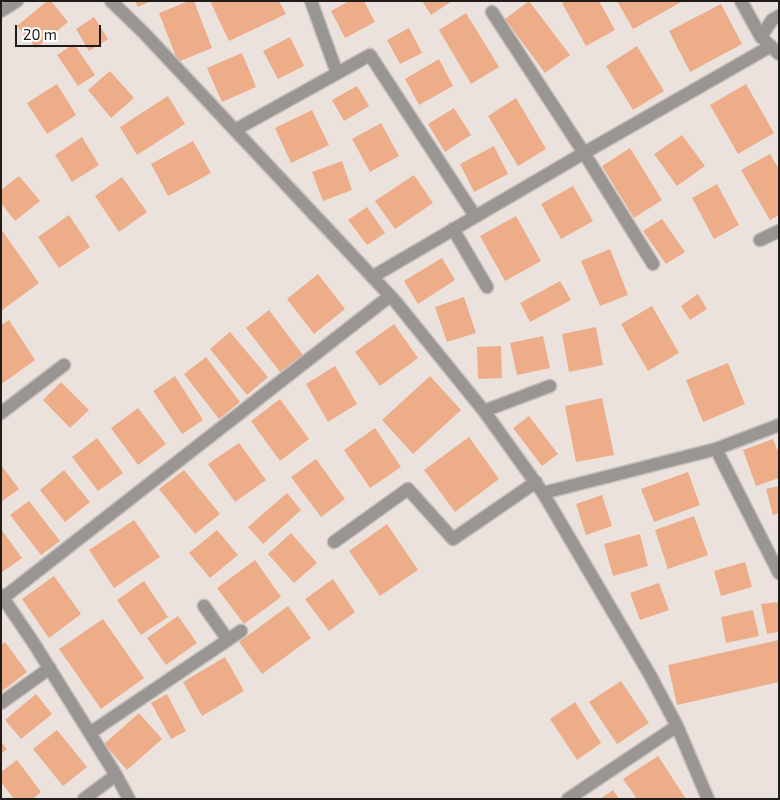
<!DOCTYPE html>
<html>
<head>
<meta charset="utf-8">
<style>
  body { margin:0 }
  #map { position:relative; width:780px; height:800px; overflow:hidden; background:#ebe2dd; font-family:"Exo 2",sans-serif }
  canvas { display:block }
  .frame { position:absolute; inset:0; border:2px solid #1f1c1a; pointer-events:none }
  .scale { position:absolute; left:15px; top:25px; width:86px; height:22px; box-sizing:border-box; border:2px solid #1f1c1a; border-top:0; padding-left:6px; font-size:15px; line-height:18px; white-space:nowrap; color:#1f1c1a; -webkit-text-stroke:4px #fff; paint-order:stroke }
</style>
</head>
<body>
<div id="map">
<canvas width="780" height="800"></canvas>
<div class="frame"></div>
<div class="scale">20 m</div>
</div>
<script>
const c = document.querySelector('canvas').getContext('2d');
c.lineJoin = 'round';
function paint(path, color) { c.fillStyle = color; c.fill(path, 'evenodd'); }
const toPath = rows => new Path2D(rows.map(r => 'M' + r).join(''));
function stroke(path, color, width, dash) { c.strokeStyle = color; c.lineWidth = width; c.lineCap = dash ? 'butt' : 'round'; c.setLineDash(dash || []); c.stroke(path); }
paint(toPath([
  [47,1,51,1,68,22,36,48,17,26],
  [135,1,151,1,138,7],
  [189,1,194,1,212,48,178,62,159,13],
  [210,1,279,1,286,14,229,41],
  [349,1,364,1,375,22,345,38,331,11],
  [422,1,452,1,431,15],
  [529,1,570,55,545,73,505,19],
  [565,1,599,1,615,30,586,46,562,3],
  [617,1,683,1,633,29],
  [721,4,742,44,690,72,669,31],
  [466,13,499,67,471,84,439,30],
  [94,17,108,39,89,51,76,29],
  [409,28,422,53,400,64,387,40],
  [290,37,304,66,278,79,263,51],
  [74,44,95,75,78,86,57,55],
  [637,46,664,91,633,110,606,66],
  [242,53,256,87,222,102,207,68],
  [439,59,453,86,419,105,405,79],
  [110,71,134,98,111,118,88,90],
  [57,84,76,115,47,134,27,103],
  [746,84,774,133,738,154,710,105],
  [357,86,369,106,344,121,332,100],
  [168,96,185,124,137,155,120,127],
  [516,98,546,149,518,166,488,116],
  [454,108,471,135,445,152,428,124],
  [312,110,329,145,291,163,275,128],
  [381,123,399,156,370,172,352,139],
  [682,135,705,166,677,186,654,154],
  [82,137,99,165,72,182,55,155],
  [193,141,211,173,168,196,151,164],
  [494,146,508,174,474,192,460,164],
  [630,148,662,200,634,218,602,166],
  [770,154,779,169,779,215,770,220,741,170],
  [342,161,352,190,323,201,312,172],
  [414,175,433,203,395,229,375,201],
  [19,176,40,201,15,221,1,203,1,190],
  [122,177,147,212,119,232,95,196],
  [717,184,739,225,714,239,692,198],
  [573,186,593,221,561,239,541,204],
  [367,207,385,233,367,245,348,220],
  [69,215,90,247,59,268,38,237],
  [516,216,541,261,505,281,480,236],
  [662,219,685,252,666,264,643,231],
  [1,229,39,283,1,311],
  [610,249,628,295,600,306,581,261],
  [442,258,455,280,418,304,404,281],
  [318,274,345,309,314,334,287,299],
  [560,281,571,300,530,322,520,303],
  [698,294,707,309,690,320,681,306],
  [464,297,476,333,447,342,435,307],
  [652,306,679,353,648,371,621,324],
  [269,310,303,355,280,372,246,328],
  [9,320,35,360,3,383,1,380,1,325],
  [394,324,418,358,380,386,355,352],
  [596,327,603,365,569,372,562,334],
  [230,332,268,377,247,395,210,349],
  [543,336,550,368,517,375,510,343],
  [501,346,502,378,478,379,477,347],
  [206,357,240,402,219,419,184,374],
  [728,363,745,404,703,422,686,380],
  [335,366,357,404,328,422,306,384],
  [175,376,203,420,182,434,153,391],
  [430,376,461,410,413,454,382,420],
  [61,382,89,410,70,428,43,400],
  [602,398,614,455,576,462,565,406],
  [280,399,309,439,280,461,251,421],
  [138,408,166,444,138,465,111,428],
  [529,416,558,454,542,466,513,428],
  [375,428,401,467,370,488,344,450],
  [469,437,499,479,455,512,424,470],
  [97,438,123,473,98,491,72,457],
  [773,439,779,454,779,478,756,486,743,450],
  [239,443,266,480,235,502,208,464],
  [316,459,345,499,321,517,291,477],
  [1,465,19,489,1,502],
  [64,470,90,502,65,522,40,490],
  [184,470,220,514,195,534,159,489],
  [688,472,700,505,654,522,641,489],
  [779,486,779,513,773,515,766,489],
  [287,493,301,510,263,544,248,527],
  [602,495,612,526,586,535,576,504],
  [29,501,60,541,41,555,10,515],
  [694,516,708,555,668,569,655,530],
  [134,520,160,557,114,588,89,550],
  [387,524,418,570,380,596,349,551],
  [1,529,22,558,1,573],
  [217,530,238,555,210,578,189,553],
  [291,533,317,563,294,583,268,554],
  [640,534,648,566,613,576,604,544],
  [255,560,281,597,244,624,217,588],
  [745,562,752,587,721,596,714,571],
  [54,576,81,614,49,638,22,599],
  [333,579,355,612,329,631,305,599],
  [144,581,168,617,141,635,117,600],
  [659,583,669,610,640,620,630,593],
  [779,602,779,632,767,634,761,604],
  [288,606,311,638,262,674,239,642],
  [753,610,759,636,726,643,721,617],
  [178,616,197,643,166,665,147,638],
  [103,619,144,678,101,709,59,649],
  [779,640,779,682,677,705,668,665],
  [5,642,27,672,1,692,1,645],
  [225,657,244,691,202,716,183,682],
  [621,681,649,723,617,744,589,702],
  [36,694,52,714,21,739,5,720],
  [167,694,186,731,171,739,151,703],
  [575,702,601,743,577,760,550,719],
  [139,713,162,739,127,770,104,744],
  [57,730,87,767,63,786,33,749],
  [1,742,7,749,1,754],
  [658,756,686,799,637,799,623,779],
  [17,760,41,792,33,799,14,799,1,782,1,772],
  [613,790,619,799,600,799]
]), '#edad88');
const street = toPath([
  [111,1,144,33,395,301,484,411,543,493,650,675,677,726,708,799],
  [311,1,337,73],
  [741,1,761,37,779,54],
  [1,11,17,1],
  [492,12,584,153,653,264],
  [761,37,772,20,779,16],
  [235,130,370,55,475,216],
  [453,229,487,287],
  [760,240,779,231],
  [372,277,584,153,771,46],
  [484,411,550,386],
  [1,413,64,365],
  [716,449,779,573],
  [543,493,716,449,779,425],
  [334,542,408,489,453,539,536,482],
  [1,595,33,642,116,775,129,799],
  [3,598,390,296],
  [204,606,228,640],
  [1,703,50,668],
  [90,733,241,631],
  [84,799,116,775],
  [568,799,677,726]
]);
stroke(street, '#c6beba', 15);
stroke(street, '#999593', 12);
</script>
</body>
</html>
